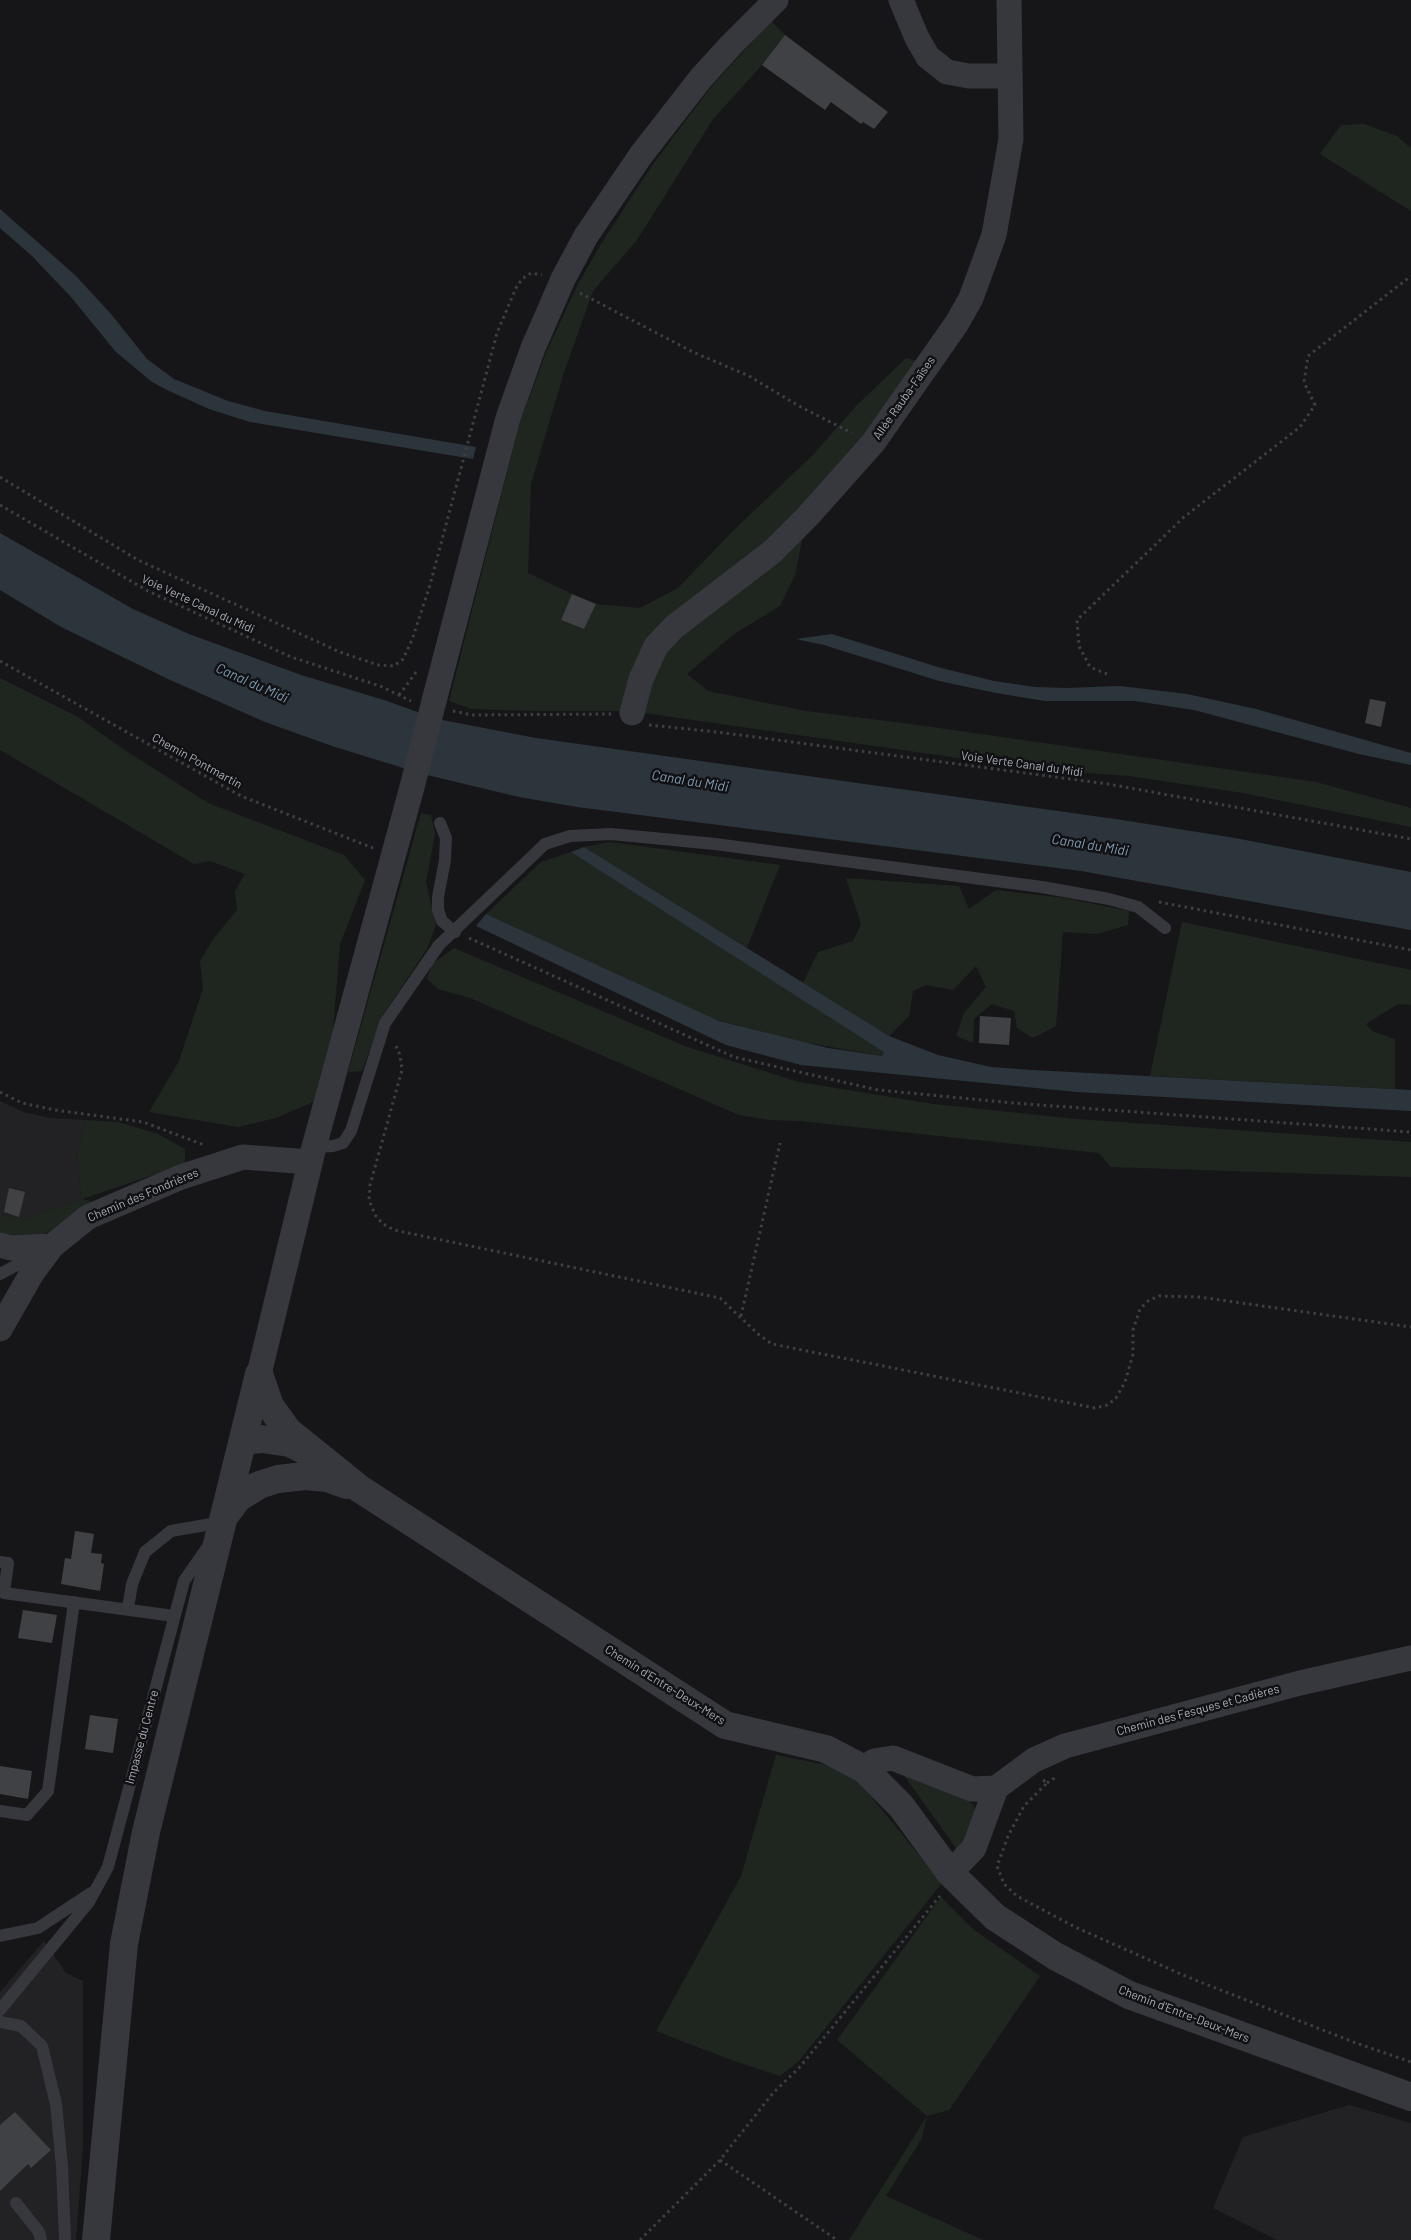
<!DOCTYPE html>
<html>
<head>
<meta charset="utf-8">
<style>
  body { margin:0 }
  canvas { display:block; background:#161618 }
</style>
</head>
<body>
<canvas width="1411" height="2240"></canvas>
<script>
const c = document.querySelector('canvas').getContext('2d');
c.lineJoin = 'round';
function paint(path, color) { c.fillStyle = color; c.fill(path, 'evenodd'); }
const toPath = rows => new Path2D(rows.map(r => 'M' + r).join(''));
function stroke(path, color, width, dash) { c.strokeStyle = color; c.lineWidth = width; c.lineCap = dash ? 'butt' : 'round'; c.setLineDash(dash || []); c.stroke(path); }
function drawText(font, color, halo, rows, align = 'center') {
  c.font = font + ' Barlow,sans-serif'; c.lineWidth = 5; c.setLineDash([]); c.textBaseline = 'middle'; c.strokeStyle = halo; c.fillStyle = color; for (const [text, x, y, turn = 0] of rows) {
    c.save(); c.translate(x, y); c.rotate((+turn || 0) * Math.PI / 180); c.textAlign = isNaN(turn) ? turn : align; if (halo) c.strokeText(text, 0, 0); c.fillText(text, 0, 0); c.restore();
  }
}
paint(toPath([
  [0,1101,23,1112,50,1118,86,1120,77,1152,81,1199,21,1220,0,1214],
  [44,1941,66,1973,83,1981,83,2146,76,2240,0,2240,0,1992],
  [1349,2105,1411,2123,1411,2240,1277,2240,1213,2208,1243,2137]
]), '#222225');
paint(toPath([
  [771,21,785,35,762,65,713,119,637,240,593,291,564,372,531,484,528,573,572,594,561,620,584,629,596,604,640,608,678,588,735,529,814,454,856,406,906,358,925,363,807,516,795,575,780,606,734,634,687,674,708,691,806,711,911,724,1316,782,1411,808,1411,827,1243,793,1129,776,1035,769,630,711,535,711,472,709,449,701,520,422,546,353,577,286,601,244,653,164,711,87],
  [1364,124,1397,136,1411,148,1411,211,1320,154,1341,125],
  [0,678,78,717,123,749,208,803,344,855,365,880,340,944,333,1030,313,1102,276,1118,238,1127,149,1112,179,1061,203,989,200,961,214,938,237,910,235,891,245,874,210,861,194,864,0,750],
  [421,813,431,815,435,834,426,882,436,925,427,949,382,1016,362,1071,348,1072],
  [610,842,780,865,747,948,584,847],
  [571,852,884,1051,882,1056,792,1040,710,1018,486,914,541,862],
  [846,878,959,886,969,909,996,890,1064,898,1129,911,1128,925,1097,934,1063,932,1056,1026,1033,1038,1017,1028,1014,1011,992,1004,974,1019,973,1043,956,1036,964,1013,986,987,976,966,953,990,926,985,913,991,909,1016,889,1036,803,983,818,952,853,941,861,924],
  [1182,922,1411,970,1411,1005,1398,1004,1366,1024,1372,1031,1395,1039,1395,1089,1150,1076],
  [454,948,687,1047,799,1082,933,1104,1076,1119,1411,1142,1411,1177,1111,1167,1099,1153,799,1121,769,1120,739,1115,470,998,438,989,427,979,432,964],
  [86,1120,118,1122,158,1134,185,1149,185,1164,82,1199,94,1202,48,1232,23,1242,0,1238,0,1214,21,1220,81,1199,77,1152],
  [776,1755,831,1766,859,1782,942,1883,798,2062,780,2076,734,2061,656,2031,741,1876],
  [898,1767,963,1796,973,1805,977,1815,961,1855],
  [941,1897,973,1929,1040,1976,949,2110,927,2116,922,2138,886,2196,983,2240,849,2240,927,2116,837,2040]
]), '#1e261f');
paint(toPath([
  [0,209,75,275,111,314,147,359,174,379,228,401,265,411,476,447,473,459,250,422,209,409,167,390,152,382,116,352,71,297,32,256,0,228],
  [0,533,133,609,189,634,301,675,384,700,437,719,536,738,1122,820,1235,838,1411,872,1411,930,1081,871,577,807,519,797,423,774,332,746,265,722,168,679,61,627,0,590],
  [832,634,941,668,994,681,1035,687,1066,688,1120,686,1187,694,1256,709,1411,753,1411,765,1359,754,1194,710,1135,701,1045,701,996,693,939,681,824,645,796,639],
  [584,847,889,1036,938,1055,991,1067,1032,1070,1411,1090,1411,1111,1077,1092,801,1065,726,1045,476,926,486,914,719,1021,828,1048,882,1056,884,1052,571,852]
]), '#2c353c');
paint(toPath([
  [785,35,888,112,874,129,863,122,861,124,831,102,825,110,762,65],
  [572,594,596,604,584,629,561,620],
  [1370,699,1386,702,1381,727,1365,723],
  [980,1016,1011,1018,1009,1045,979,1043],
  [9,1188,25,1192,19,1217,4,1212],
  [75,1531,94,1534,91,1553,102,1554,101,1563,104,1564,100,1591,61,1584,65,1558,71,1559],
  [23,1610,57,1615,52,1643,18,1638],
  [90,1715,118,1719,113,1753,85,1749],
  [0,1766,32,1771,28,1799,0,1794],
  [15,2112,51,2150,31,2168,28,2164,0,2191,0,2125]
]), '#404145');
stroke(toPath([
  [580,293,693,352,749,376,799,406,852,433],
  [0,477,138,560,340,652,378,665,394,666,403,659,412,640,430,585,497,333,516,288,522,279,531,273,542,275],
  [0,505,148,591,291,657,380,686,411,701],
  [0,661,241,796,373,848],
  [1107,674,1090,667,1079,646,1077,620,1184,517,1300,427,1315,405,1304,382,1308,356,1411,276],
  [399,695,417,671],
  [453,711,472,715,612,714],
  [649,725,717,732,1108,784,1411,839],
  [1159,902,1411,950],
  [469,938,734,1057,878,1090,1013,1103,1411,1132],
  [396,1046,400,1055,402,1070,370,1185,369,1200,375,1215,383,1224,394,1230,413,1234,720,1298,758,1334,772,1344,1095,1408,1108,1405,1116,1398,1125,1382,1133,1354,1133,1330,1140,1309,1148,1301,1159,1296,1199,1297,1411,1327],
  [0,1092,22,1103,55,1110,143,1122,204,1145],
  [741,1316,780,1143],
  [1043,1780,1047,1783,1024,1806,1008,1836,997,1866,1004,1884,1017,1896,1075,1927,1190,1978,1356,2043,1411,2062],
  [1047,1783,1056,1777],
  [720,2160,837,2240],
  [640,2240,720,2160,773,2093,799,2068,940,1896]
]), '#3d3f44', 3, [2.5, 4]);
stroke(toPath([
  [440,823,446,838,445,860,438,897,438,910,442,921,455,932],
  [314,1147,333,1146,343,1143,351,1131,385,1023,439,945,545,844,570,836,611,834,715,844,1042,887,1109,899,1138,907,1165,928],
  [0,1274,39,1253],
  [0,1562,8,1563,4,1593,174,1616],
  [128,1608,132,1584,145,1552,171,1531,223,1522],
  [0,1811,27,1815,48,1791,74,1602],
  [0,1936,38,1928,91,1893],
  [0,2010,89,1902,108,1867,184,1581,209,1545],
  [0,2022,21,2026,42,2046,56,2104,62,2166,65,2240],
  [16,2203,39,2232,41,2240]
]), '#37383d', 12);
stroke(toPath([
  [901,0,917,38,928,57,947,72,969,76,1009,76],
  [434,701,508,418,533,348,563,279,586,236,641,155,701,78,731,45,776,0],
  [632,713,641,679,656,646,674,627,772,552,808,516,873,443,957,323,971,298,994,235,1011,139,1009,0],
  [0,1245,11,1248,52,1246],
  [0,1329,32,1273,52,1246,88,1217,181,1177,243,1157,310,1162],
  [259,1374,314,1147,412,787],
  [864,1769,874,1761,893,1758,972,1789,996,1788,974,1848,950,1873],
  [996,1788,1034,1760,1065,1746,1300,1683,1411,1658]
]), '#37383d', 25);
stroke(toPath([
  [259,1374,270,1406,288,1431,360,1489,725,1725,826,1749,864,1769,901,1806,950,1873,995,1917,1055,1956,1129,1995,1411,2097],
  [243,1444,250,1440,262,1439,290,1443,306,1451],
  [226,1514,238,1498,259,1485,278,1479,305,1476,327,1478,347,1485],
  [96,2240,124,1944,146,1832,259,1374]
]), '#37383d', 28);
stroke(toPath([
  [412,787,434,701]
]), '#37383d', 25);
drawText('12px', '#a8adb8', '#111113', [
  ["Allée Rauba-Faïses",904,398,-55],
  ["Voie Verte Canal du Midi",198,604,25],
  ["Chemin Pontmartin",197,761,29],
  ["Voie Verte Canal du Midi",1022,764,8],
  ["Chemin des Fondrières",143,1195,-23],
  ["Chemin d'Entre-Deux-Mers",665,1685,32],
  ["Chemin des Fesques et Cadières",1198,1710,-15],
  ["Impasse du Centre",142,1737,-75],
  ["Chemin d'Entre-Deux-Mers",1184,2014,21]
]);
drawText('italic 14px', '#7f9bb3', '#111113', [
  ["Canal du Midi",252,683,24],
  ["Canal du Midi",690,781,9],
  ["Canal du Midi",1090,845,9]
]);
</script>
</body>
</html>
